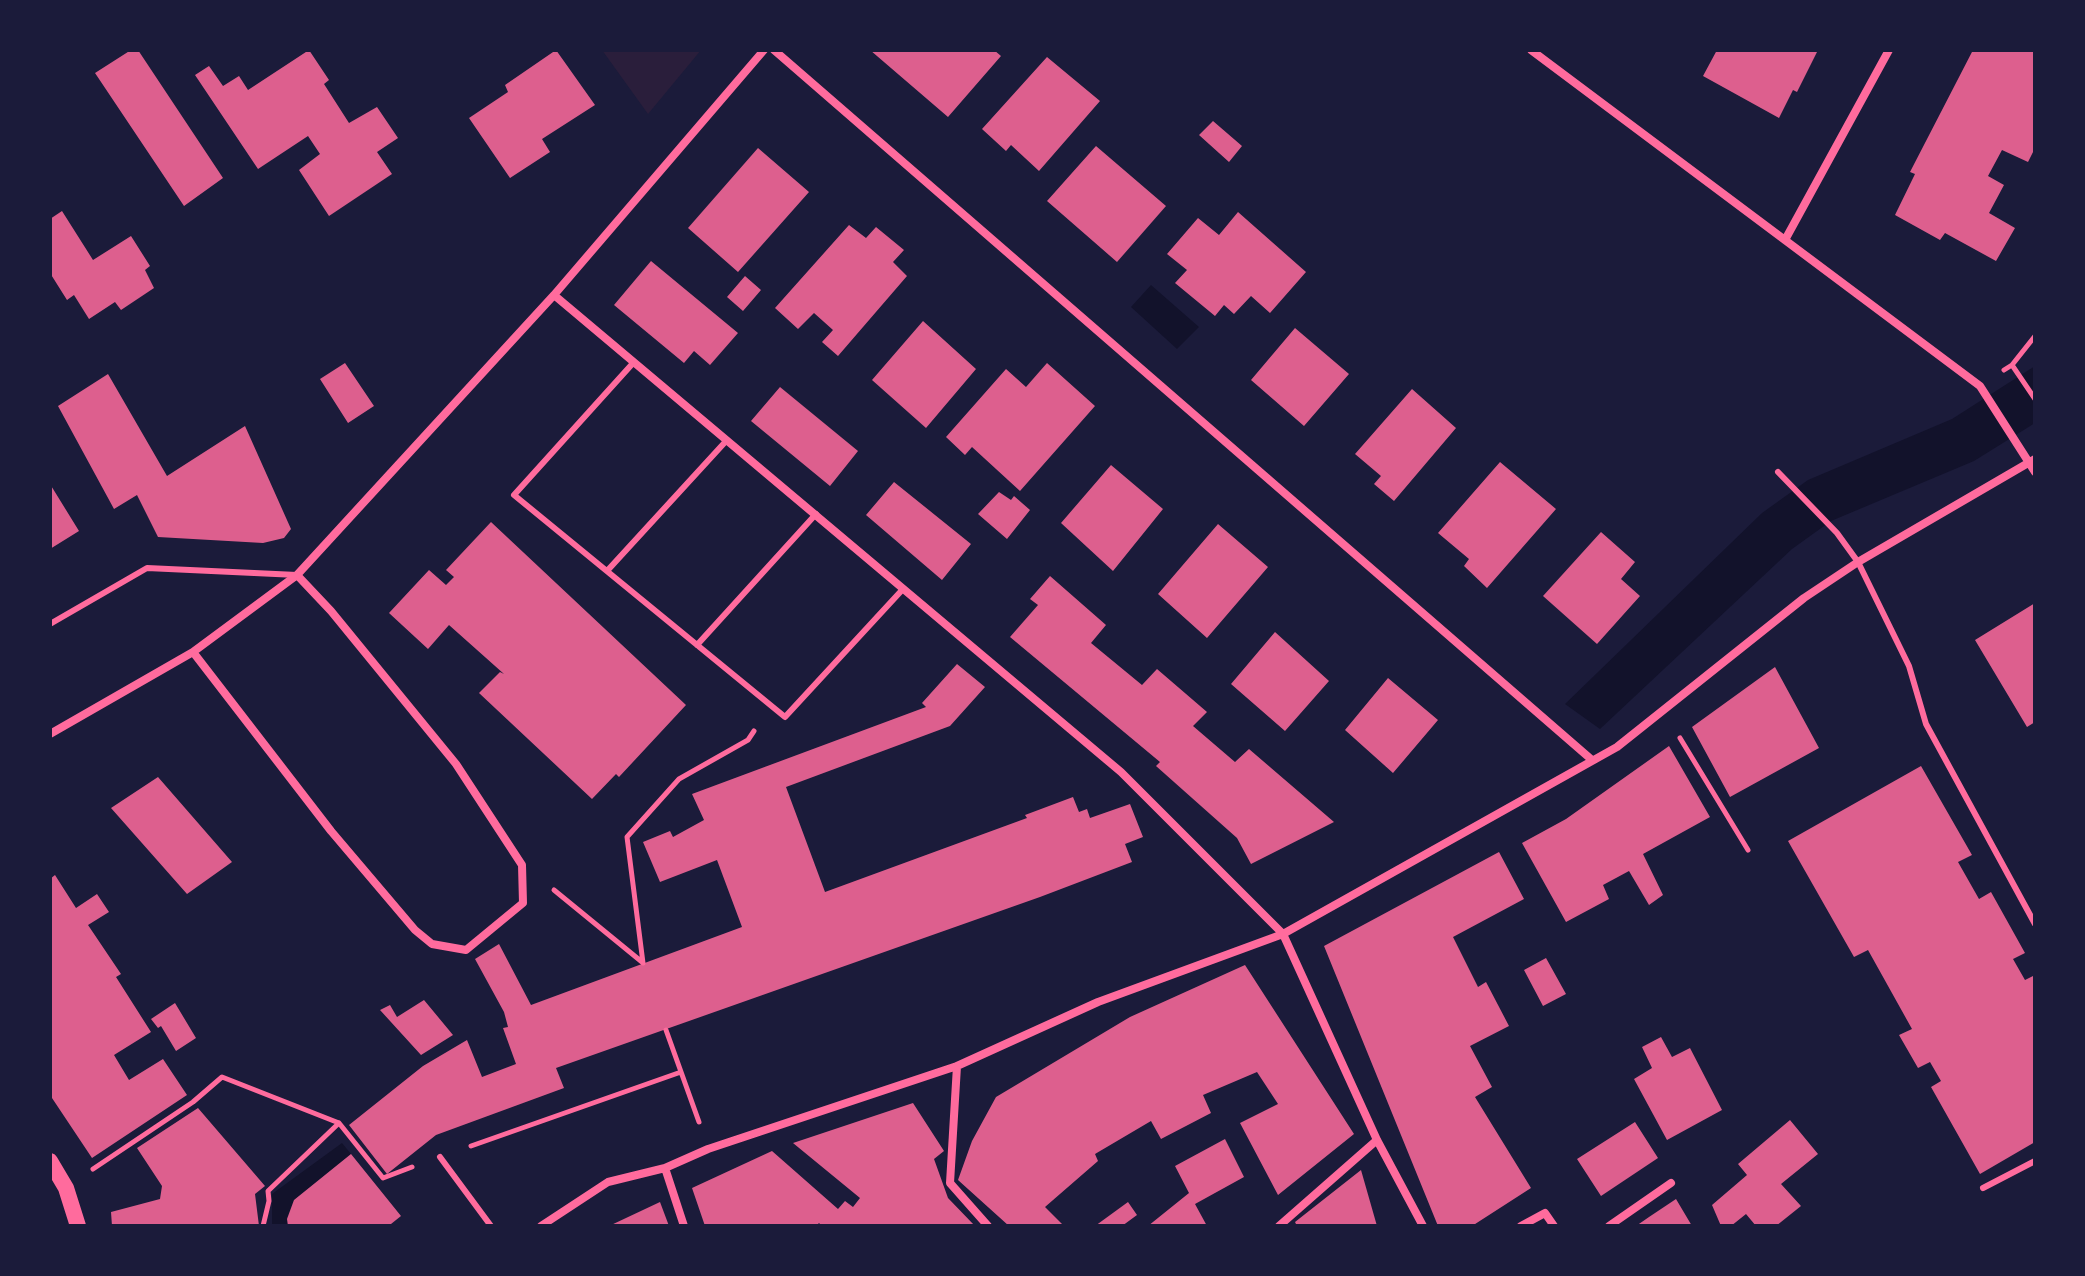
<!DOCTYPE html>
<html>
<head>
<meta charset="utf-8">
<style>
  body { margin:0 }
  #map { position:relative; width:2085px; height:1276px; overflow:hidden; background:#1b1b3a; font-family:Mulish,sans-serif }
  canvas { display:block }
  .frame { position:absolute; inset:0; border:52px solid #1b1b3a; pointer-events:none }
</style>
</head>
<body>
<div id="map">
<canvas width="2085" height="1276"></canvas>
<div class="frame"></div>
</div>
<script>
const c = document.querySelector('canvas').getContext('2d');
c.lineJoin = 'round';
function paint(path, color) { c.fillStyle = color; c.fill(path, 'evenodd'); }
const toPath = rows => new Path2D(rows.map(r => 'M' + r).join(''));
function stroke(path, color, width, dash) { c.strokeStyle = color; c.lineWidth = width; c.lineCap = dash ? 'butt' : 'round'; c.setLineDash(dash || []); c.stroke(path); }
paint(toPath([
  [602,50,701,50,648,114]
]), '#2a1e3b');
paint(toPath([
  [1151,285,1199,327,1177,349,1131,307],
  [2035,366,2035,423,1974,461,1831,521,1792,549,1600,729,1565,704,1762,513,1808,480,1952,419],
  [342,1143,351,1154,294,1200,287,1218,288,1226,272,1226,272,1194]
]), '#12122b');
paint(toPath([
  [131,50,138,50,223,178,184,206,95,73],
  [309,50,329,80,324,84,349,123,377,107,398,138,377,152,392,174,329,216,299,170,320,154,308,136,258,169,195,75,209,66,223,86,239,76,248,90],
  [556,50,595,105,542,139,550,152,510,178,469,118,508,92,505,85],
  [870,50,994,50,1001,56,948,117],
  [1717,50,1818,50,1797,92,1793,90,1779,118,1703,76],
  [1973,50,2035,50,2035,148,2028,162,2002,150,1988,176,2004,185,1989,213,2015,228,1996,261,1945,233,1940,240,1895,215,1915,174,1910,172],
  [1047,57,1100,101,1039,171,1011,145,1006,151,982,129],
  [1213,121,1242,146,1229,162,1199,135],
  [1096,146,1166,206,1117,262,1047,201],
  [758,148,809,192,738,272,688,228],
  [62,211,93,260,131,236,150,266,145,270,154,288,121,310,115,302,89,319,74,295,67,300,50,273,50,219],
  [1238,212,1306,272,1270,313,1251,296,1234,314,1224,305,1215,316,1175,283,1187,270,1167,254,1198,218,1219,235],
  [849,225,866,238,876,227,904,250,893,262,907,276,838,356,822,342,833,330,814,313,798,329,775,308],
  [651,261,738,333,710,365,694,351,684,363,614,305],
  [745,276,761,290,743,311,727,297],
  [923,321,976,369,926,428,872,380],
  [1295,328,1349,374,1304,426,1251,380],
  [345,363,374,406,348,423,320,379],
  [1047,363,1095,406,1020,491,972,447,965,455,946,437,1006,369,1026,387],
  [108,374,167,476,245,426,291,529,284,538,263,543,158,537,137,495,114,509,58,406],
  [780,387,858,451,830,486,751,421],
  [1412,389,1456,428,1394,501,1374,484,1381,476,1355,454],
  [1500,462,1556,509,1487,588,1464,566,1469,559,1438,533],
  [1111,465,1163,509,1113,571,1061,523],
  [894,482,971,544,942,580,866,515],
  [50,484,79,531,50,549],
  [999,492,1011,500,1014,496,1030,510,1007,539,978,514],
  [491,522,686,705,619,777,616,774,592,799,479,693,500,672,504,674,449,625,428,649,389,613,429,570,446,585,454,577,446,570],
  [1218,524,1268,567,1207,638,1158,594],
  [1601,532,1635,562,1621,579,1640,596,1597,644,1543,596],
  [1050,576,1106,625,1091,643,1142,685,1157,669,1207,712,1193,726,1235,762,1249,749,1334,822,1251,864,1237,838,1156,766,1160,762,1010,637,1038,605,1030,599],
  [2035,603,2035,722,2027,727,1975,640],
  [1275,632,1329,681,1285,731,1231,684],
  [957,664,985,687,950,726,786,787,825,892,1027,818,1025,815,1073,797,1079,812,1087,809,1090,818,1130,804,1143,837,1125,844,1132,862,1040,897,556,1068,564,1088,436,1135,387,1174,349,1125,423,1066,467,1040,482,1077,516,1064,503,1028,508,1027,504,1012,475,959,499,944,531,1005,742,927,717,860,660,882,643,842,670,831,673,837,704,820,692,794,926,707,922,703],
  [1775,667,1819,748,1730,797,1692,727],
  [1388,678,1438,720,1393,773,1345,730],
  [1669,746,1710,817,1643,854,1663,895,1649,905,1629,871,1603,885,1609,899,1566,922,1522,843,1566,819],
  [1921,766,1972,855,1958,862,1979,899,1991,892,2025,953,2013,959,2025,980,2035,975,2035,1142,1980,1174,1931,1087,1941,1081,1930,1062,1918,1068,1899,1035,1912,1029,1868,950,1854,957,1788,841],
  [158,777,232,862,187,894,111,808],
  [1499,852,1524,899,1453,937,1478,987,1486,982,1509,1026,1470,1046,1492,1087,1475,1097,1531,1188,1472,1226,1438,1226,1324,946],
  [55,875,76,908,97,894,109,912,88,925,121,974,116,977,151,1032,114,1055,129,1080,163,1059,187,1095,92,1158,50,1095,50,879],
  [1546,958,1566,994,1543,1006,1524,970],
  [1245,965,1354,1134,1278,1195,1240,1123,1278,1104,1257,1072,1203,1095,1211,1113,1161,1139,1151,1121,1095,1154,1098,1161,1045,1207,1064,1226,1009,1226,958,1180,972,1141,996,1097,1130,1017],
  [424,1000,453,1035,421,1055,380,1010,390,1005,397,1017],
  [175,1003,196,1038,176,1051,161,1026,158,1028,151,1019],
  [1661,1037,1672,1057,1690,1048,1722,1110,1667,1140,1634,1079,1652,1068,1642,1047],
  [913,1103,944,1151,934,1159,948,1198,975,1226,822,1226,819,1223,816,1226,705,1226,692,1188,772,1151,838,1209,845,1201,853,1207,860,1198,793,1143],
  [198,1108,265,1186,255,1194,259,1226,112,1226,111,1212,160,1199,162,1186,137,1148],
  [1790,1120,1818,1154,1781,1184,1801,1206,1776,1226,1756,1226,1746,1214,1731,1226,1721,1226,1712,1205,1747,1175,1738,1164],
  [1635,1122,1658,1158,1601,1196,1577,1159],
  [1225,1139,1244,1177,1195,1204,1207,1226,1148,1226,1189,1193,1175,1166],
  [351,1154,401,1216,391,1224,392,1226,288,1226,287,1219,294,1200],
  [1361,1170,1377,1226,1297,1226,1295,1222],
  [1676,1199,1692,1226,1636,1226,1649,1217],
  [660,1202,669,1226,609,1226],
  [1128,1202,1137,1215,1122,1226,1095,1226]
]), '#dd5f8e');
stroke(toPath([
  [2012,365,2035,399],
  [2004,370,2012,365,2035,336],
  [1680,738,1748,850],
  [554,890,642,962],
  [643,963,627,837,679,779,748,740,754,731],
  [666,1030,699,1122],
  [471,1146,681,1072],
  [93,1169,193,1102,222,1077,339,1123,383,1178,412,1167],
  [263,1226,269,1201,268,1191,339,1123]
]), '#ff6b9d', 5);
stroke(toPath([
  [634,362,514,495,785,717,903,589],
  [1778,472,1837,533,1858,562,1909,666,1926,724,2035,924],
  [607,571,727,440],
  [50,624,147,568,297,575],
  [697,645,816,514],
  [440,1157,491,1226],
  [1983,1188,2035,1161]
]), '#ff6b9d', 6);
stroke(toPath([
  [774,50,1592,760],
  [1531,50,1980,386,2035,472],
  [1785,240,1889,50],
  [554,295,1121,772,1283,934,1377,1140,1423,1226],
  [193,652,331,831,415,930,432,944,466,950,523,903,522,865,456,764,331,611,297,575],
  [50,734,193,652,297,575,554,295,764,50],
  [957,1066,950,1183,988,1226],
  [665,1168,684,1226],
  [541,1226,608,1182,665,1168,708,1149,957,1066,1098,1002,1283,934,1617,747,1804,598,1858,562,2035,459],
  [1279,1226,1377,1140],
  [1521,1226,1545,1213,1554,1226],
  [1609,1226,1671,1183]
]), '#ff6b9d', 8);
stroke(toPath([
  [50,1161,66,1188,78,1226]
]), '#ff6b9d', 16);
</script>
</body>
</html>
